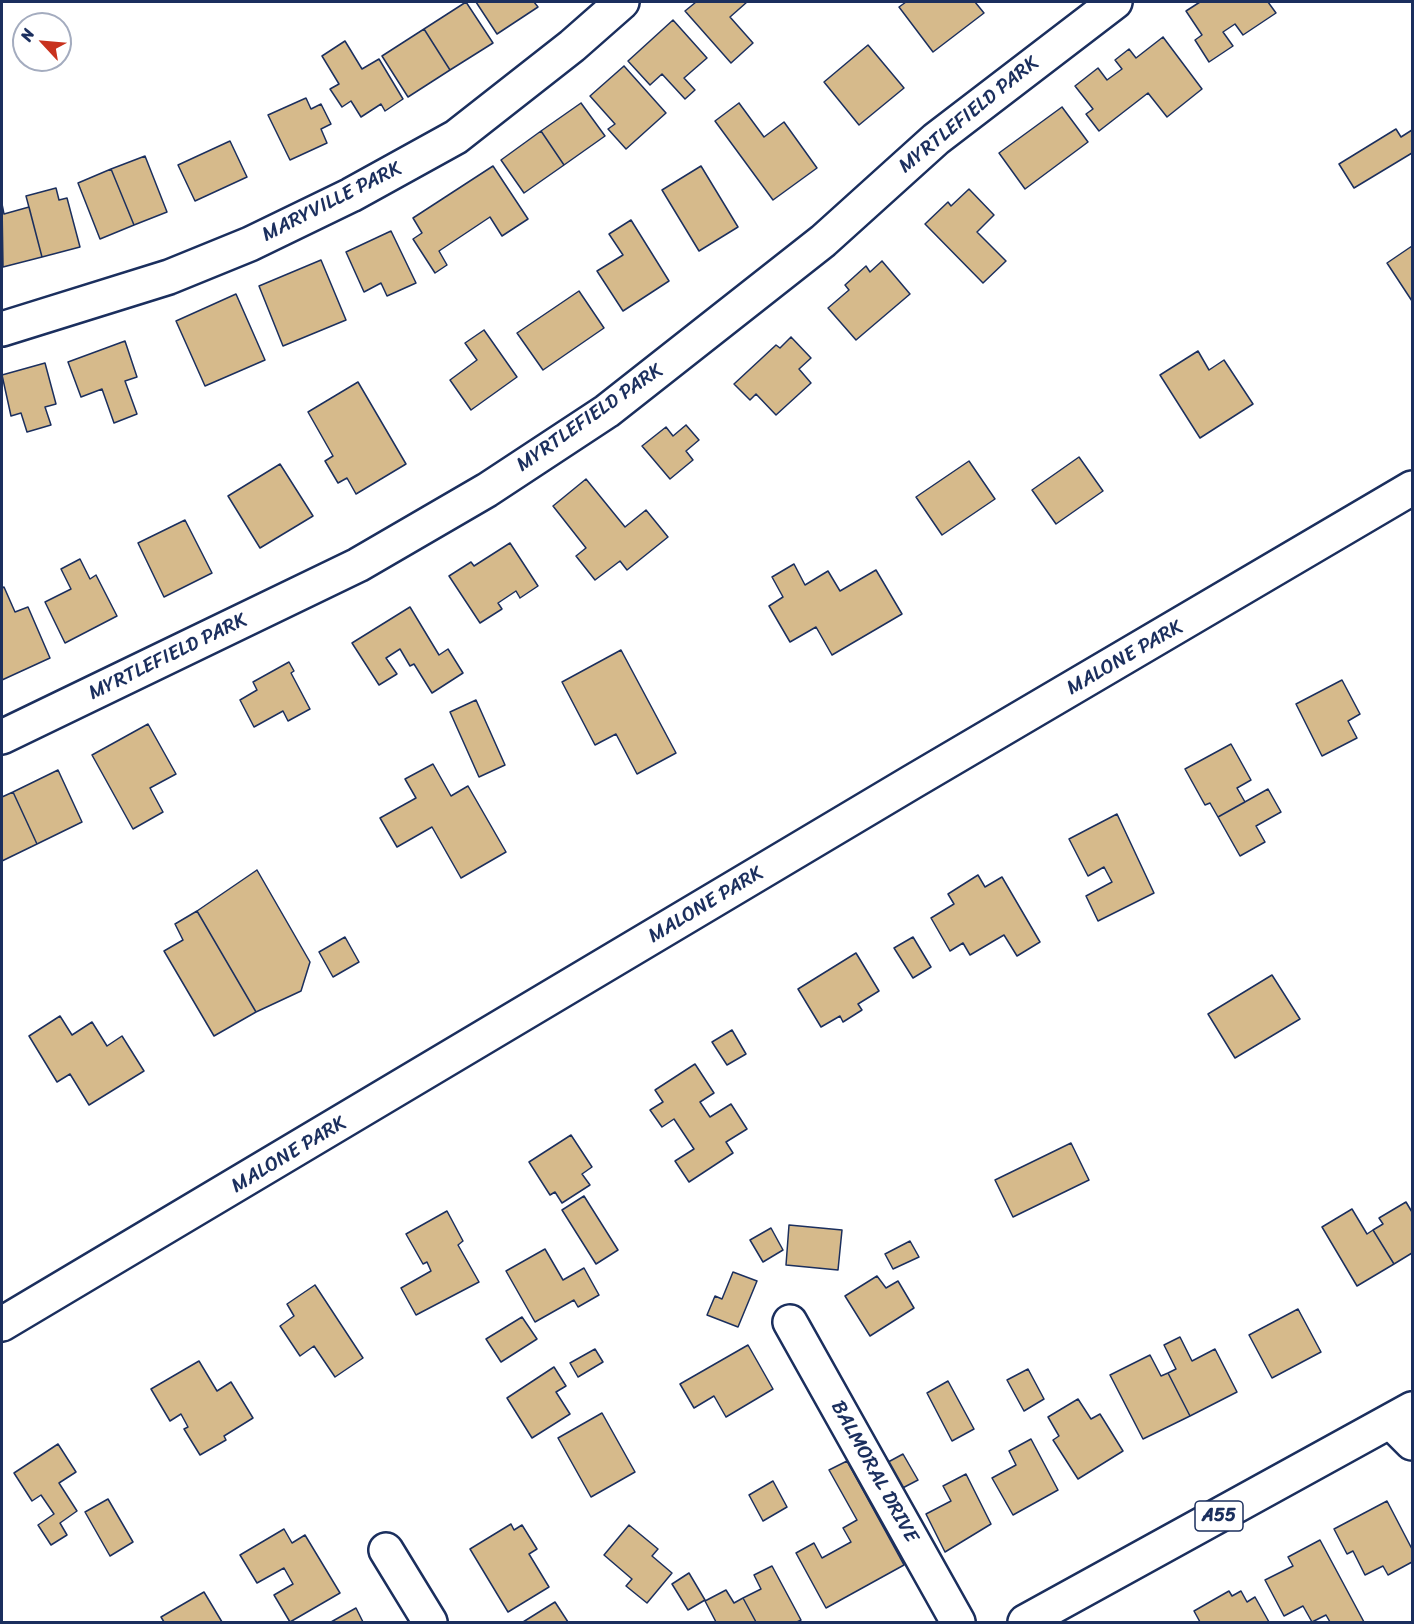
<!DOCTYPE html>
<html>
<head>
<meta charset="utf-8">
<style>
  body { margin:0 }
  #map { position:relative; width:1414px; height:1624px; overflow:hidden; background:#fff; font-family:Sriracha,sans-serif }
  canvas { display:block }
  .frame { position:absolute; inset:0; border:3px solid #1b2f5e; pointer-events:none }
  .north { position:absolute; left:12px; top:12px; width:60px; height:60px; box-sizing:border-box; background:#fff; border:2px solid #a4acbf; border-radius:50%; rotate:296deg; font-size:16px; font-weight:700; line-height:24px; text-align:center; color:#1b2f5e }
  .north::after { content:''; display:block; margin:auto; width:21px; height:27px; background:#c8321e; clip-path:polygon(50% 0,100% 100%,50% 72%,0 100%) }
</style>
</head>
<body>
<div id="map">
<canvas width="1414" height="1624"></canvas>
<div class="frame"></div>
<div class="north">N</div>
</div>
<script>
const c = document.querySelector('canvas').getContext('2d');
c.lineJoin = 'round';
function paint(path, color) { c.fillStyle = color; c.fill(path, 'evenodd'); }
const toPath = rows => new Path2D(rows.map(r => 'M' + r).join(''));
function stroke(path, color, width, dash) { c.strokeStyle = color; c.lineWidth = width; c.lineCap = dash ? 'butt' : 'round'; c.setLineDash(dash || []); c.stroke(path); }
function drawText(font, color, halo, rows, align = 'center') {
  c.font = font + ' Sriracha,sans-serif'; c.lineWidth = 4.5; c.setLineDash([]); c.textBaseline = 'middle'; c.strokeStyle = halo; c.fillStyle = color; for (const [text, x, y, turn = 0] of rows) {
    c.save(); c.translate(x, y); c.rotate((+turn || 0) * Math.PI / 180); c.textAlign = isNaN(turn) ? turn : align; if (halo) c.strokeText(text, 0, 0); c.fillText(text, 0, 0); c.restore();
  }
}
const building = toPath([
  [466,2,493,43,450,70,424,29,466,2],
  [476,2,534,2,538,7,497,34,476,2],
  [696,2,747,2,730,17,753,43,731,63,685,11,696,2],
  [906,2,975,2,984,13,933,52,899,7,906,2],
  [1200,2,1268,2,1276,13,1243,35,1235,24,1223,32,1233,46,1209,62,1195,40,1202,35,1186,11,1200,2],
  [673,20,707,58,684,78,695,90,685,99,662,74,650,85,628,61,673,20],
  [424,29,450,70,408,97,382,56,424,29],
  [1163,37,1202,89,1167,117,1148,93,1099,131,1086,114,1093,109,1075,86,1098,68,1107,80,1122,69,1115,60,1129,49,1136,58,1163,37],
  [345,41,362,69,379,59,403,99,385,111,381,104,361,117,351,101,342,107,330,89,339,84,322,56,345,41],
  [868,45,904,88,859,125,824,82,868,45],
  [624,66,666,113,626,149,608,129,615,124,590,96,624,66],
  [306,98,311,109,321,104,331,124,321,129,327,143,290,160,268,115,306,98],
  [581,103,605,136,564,165,541,131,581,103],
  [739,103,764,137,784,122,817,168,773,200,715,121,739,103],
  [1062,107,1088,142,1025,189,999,153,1062,107],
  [1396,129,1401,137,1412,130,1412,153,1354,188,1339,164,1396,129],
  [541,131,564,165,524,193,501,160,541,131],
  [230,141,247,177,195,201,178,165,230,141],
  [145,156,167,212,134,225,111,169,145,156],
  [493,166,528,219,502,236,490,217,439,251,447,265,435,273,413,239,422,233,413,218,493,166],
  [701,166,738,227,699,251,662,190,701,166],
  [111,169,134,225,100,239,78,183,111,169],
  [56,188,59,200,67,198,80,247,42,257,26,196,56,188],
  [969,189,994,215,977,232,1006,261,983,283,925,224,948,202,951,206,969,189],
  [2,204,4,214,29,207,42,257,3,267,2,204],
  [631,220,669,281,623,311,597,271,623,255,609,234,631,220],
  [391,231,416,283,387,296,381,283,364,292,346,252,391,231],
  [1412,246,1412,301,1387,263,1412,246],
  [321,260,346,320,283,346,259,286,321,260],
  [882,261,910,294,856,340,828,308,849,290,845,285,866,266,870,272,882,261],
  [579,291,604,328,543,370,517,333,579,291],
  [236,294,265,360,205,386,176,321,236,294],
  [484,330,517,377,471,410,450,380,477,360,465,343,484,330],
  [791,337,811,358,799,369,811,383,776,415,756,394,750,400,734,384,776,345,780,348,791,337],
  [125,341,137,377,125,381,137,414,114,423,102,389,81,397,68,362,125,341],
  [1198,351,1209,370,1224,360,1253,404,1200,438,1160,375,1198,351],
  [45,363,56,404,45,407,51,425,27,432,21,413,11,416,2,375,45,363],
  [358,382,406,464,356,494,347,478,338,483,325,461,333,456,308,412,358,382],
  [686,425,699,440,686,451,693,460,670,479,642,446,666,427,673,436,686,425],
  [1079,457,1103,491,1056,524,1032,490,1079,457],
  [969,461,995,499,942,535,916,497,969,461],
  [280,464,313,516,260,548,228,496,280,464],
  [586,479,625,527,646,510,668,537,627,570,620,561,595,580,576,556,586,548,553,506,586,479],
  [185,520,212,573,164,597,138,543,185,520],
  [510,543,538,586,520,598,516,591,498,603,502,609,480,623,449,576,471,562,474,566,510,543],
  [80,559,90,579,96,575,117,616,65,643,45,602,71,589,61,569,80,559],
  [794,564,805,585,828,571,840,591,876,570,902,614,832,655,816,627,790,642,769,606,783,597,772,577,794,564],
  [4,587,15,612,28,607,50,658,2,680,2,588,4,587],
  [410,607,439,655,448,649,463,673,432,693,414,664,410,666,400,649,386,658,397,674,379,685,352,643,410,607],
  [621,650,676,753,637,774,616,734,595,745,562,682,621,650],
  [289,662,294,671,291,673,310,709,288,721,283,711,254,727,240,700,257,690,253,682,289,662],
  [1342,680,1360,714,1348,721,1357,738,1322,756,1296,704,1342,680],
  [476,700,505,765,479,777,450,712,476,700],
  [148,724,176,774,150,788,163,812,133,829,92,755,148,724],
  [1231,744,1251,780,1237,788,1245,802,1218,817,1210,803,1205,805,1185,769,1231,744],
  [433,764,451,796,468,786,506,852,461,878,432,827,397,847,380,818,416,798,405,779,433,764],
  [58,770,82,822,37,844,13,792,58,770],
  [1268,789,1281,812,1256,826,1265,842,1240,856,1218,817,1268,789],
  [13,792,37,844,2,861,2,797,13,792],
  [1117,814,1154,893,1098,921,1086,896,1112,882,1104,867,1088,876,1069,839,1117,814],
  [257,870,310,962,301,991,256,1012,197,911,257,870],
  [978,875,985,887,1002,877,1040,942,1017,956,1004,935,970,955,963,943,950,951,931,918,954,904,948,894,978,875],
  [197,911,256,1012,214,1036,164,951,183,940,175,924,197,911],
  [345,937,359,962,333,977,319,952,345,937],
  [913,937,931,967,913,978,894,948,913,937],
  [856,953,879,991,858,1004,862,1010,843,1022,840,1016,821,1027,798,989,856,953],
  [1272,975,1300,1019,1235,1058,1208,1014,1272,975],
  [60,1016,72,1035,92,1022,107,1046,122,1036,144,1071,89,1105,70,1074,57,1082,29,1036,60,1016],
  [732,1030,746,1054,727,1065,712,1042,732,1030],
  [695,1064,714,1093,700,1102,710,1117,731,1104,747,1129,726,1142,733,1153,689,1182,675,1161,694,1149,674,1119,662,1127,650,1110,663,1102,655,1090,695,1064],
  [571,1135,592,1167,582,1174,590,1185,562,1203,555,1192,550,1195,529,1162,571,1135],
  [1071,1143,1089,1180,1013,1217,995,1180,1071,1143],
  [584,1196,618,1250,596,1264,562,1210,584,1196],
  [1406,1202,1412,1212,1412,1253,1394,1264,1373,1230,1383,1224,1379,1218,1406,1202],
  [1352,1209,1367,1234,1373,1230,1394,1264,1357,1286,1322,1227,1352,1209],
  [447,1211,463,1241,458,1245,479,1282,416,1315,401,1288,431,1271,427,1262,423,1264,406,1234,447,1211],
  [789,1225,842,1230,838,1270,786,1265,789,1225],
  [771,1228,783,1250,763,1262,750,1240,771,1228],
  [910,1241,919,1257,893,1269,885,1254,910,1241],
  [545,1249,563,1280,584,1268,599,1295,578,1307,574,1300,535,1322,506,1271,545,1249],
  [733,1272,757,1281,738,1327,707,1315,715,1296,722,1299,733,1272],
  [877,1276,886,1288,898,1281,914,1308,870,1336,845,1296,877,1276],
  [315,1285,363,1358,335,1377,314,1346,300,1356,280,1326,294,1316,287,1304,315,1285],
  [1298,1309,1321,1352,1272,1378,1249,1335,1298,1309],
  [522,1317,537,1339,501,1362,486,1339,522,1317],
  [1180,1337,1192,1361,1215,1349,1237,1392,1190,1416,1168,1373,1176,1369,1164,1345,1180,1337],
  [748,1345,773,1389,726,1417,714,1396,694,1408,680,1384,748,1345],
  [595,1349,603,1362,578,1377,570,1363,595,1349],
  [1150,1355,1161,1376,1168,1373,1190,1416,1143,1439,1110,1375,1150,1355],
  [199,1361,217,1391,231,1382,253,1418,224,1436,226,1440,200,1455,184,1429,188,1427,181,1414,170,1421,151,1389,199,1361],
  [554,1367,566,1386,556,1392,570,1414,532,1438,507,1398,554,1367],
  [1028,1369,1044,1399,1024,1411,1007,1380,1028,1369],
  [948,1381,974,1429,952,1441,927,1393,948,1381],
  [1078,1399,1091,1419,1100,1414,1123,1451,1078,1479,1053,1440,1059,1436,1048,1417,1078,1399],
  [602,1413,635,1472,591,1497,558,1438,602,1413],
  [1031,1439,1058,1490,1013,1515,992,1478,1016,1465,1009,1451,1031,1439],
  [58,1444,76,1472,59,1483,77,1511,60,1523,67,1535,51,1545,38,1525,54,1514,41,1495,32,1501,14,1473,58,1444],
  [903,1454,918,1480,893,1493,879,1467,903,1454],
  [847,1461,904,1565,826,1608,796,1553,814,1543,822,1558,851,1542,843,1528,857,1520,829,1470,847,1461],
  [966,1474,991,1524,945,1552,926,1514,951,1501,943,1486,966,1474],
  [773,1481,787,1507,763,1521,749,1495,773,1481],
  [108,1499,133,1542,110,1556,85,1512,108,1499],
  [1387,1501,1412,1549,1412,1562,1388,1575,1383,1566,1365,1575,1353,1551,1347,1554,1334,1529,1387,1501],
  [511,1524,514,1530,522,1525,537,1549,529,1554,549,1587,508,1612,470,1549,511,1524],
  [629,1525,658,1549,652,1556,672,1573,647,1603,626,1586,632,1579,604,1555,629,1525],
  [284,1529,292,1543,305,1535,340,1593,290,1622,274,1595,293,1584,284,1568,257,1583,240,1555,284,1529],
  [1320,1540,1364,1622,1330,1622,1326,1615,1312,1622,1303,1606,1284,1616,1265,1580,1293,1566,1288,1557,1320,1540],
  [772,1566,801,1620,797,1622,756,1622,743,1598,761,1589,754,1575,772,1566],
  [689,1573,705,1600,688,1610,672,1584,689,1573],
  [726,1590,734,1603,743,1598,756,1622,716,1622,705,1601,726,1590],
  [1229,1591,1232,1596,1241,1591,1247,1602,1255,1597,1269,1622,1200,1622,1194,1611,1229,1591],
  [204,1592,222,1622,164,1622,161,1617,204,1592],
  [555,1602,568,1622,523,1622,555,1602],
  [356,1608,363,1622,331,1622,356,1608]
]);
paint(building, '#d6ba8b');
stroke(building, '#1b2f5e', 1.5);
const minor = toPath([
  [2,329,169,277,250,244,351,195,456,137,572,46,622,2],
  [2,737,358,565,487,490,607,411,823,241,936,139,1115,2],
  [790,1322,958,1622],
  [2,1324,912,782,1412,488],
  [1391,1422,1412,1443],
  [386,1550,430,1622]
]);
const highway = toPath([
  [1025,1622,1412,1409]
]);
stroke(minor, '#1b2f5e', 38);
stroke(highway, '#1b2f5e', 38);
stroke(minor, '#fff', 33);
stroke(highway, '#fff', 33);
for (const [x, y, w] of [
  [1219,1516,48]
]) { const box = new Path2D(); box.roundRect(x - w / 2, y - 15, w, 30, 4.5); c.fillStyle = '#fff'; c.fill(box); stroke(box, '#1b2f5e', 1.5); }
drawText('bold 18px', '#1b2f5e', null, [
  ["A55",1219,1516]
]);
drawText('20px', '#1b2f5e', '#fff', [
  ["MYRTLEFIELD PARK",969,115,-39],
  ["MARYVILLE PARK",332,202,-27],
  ["MYRTLEFIELD PARK",590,418,-35],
  ["MYRTLEFIELD PARK",168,657,-26],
  ["MALONE PARK",1125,658,-30],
  ["MALONE PARK",706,905,-31],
  ["MALONE PARK",289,1155,-31],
  ["BALMORAL DRIVE",874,1472,61]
]);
</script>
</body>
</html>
